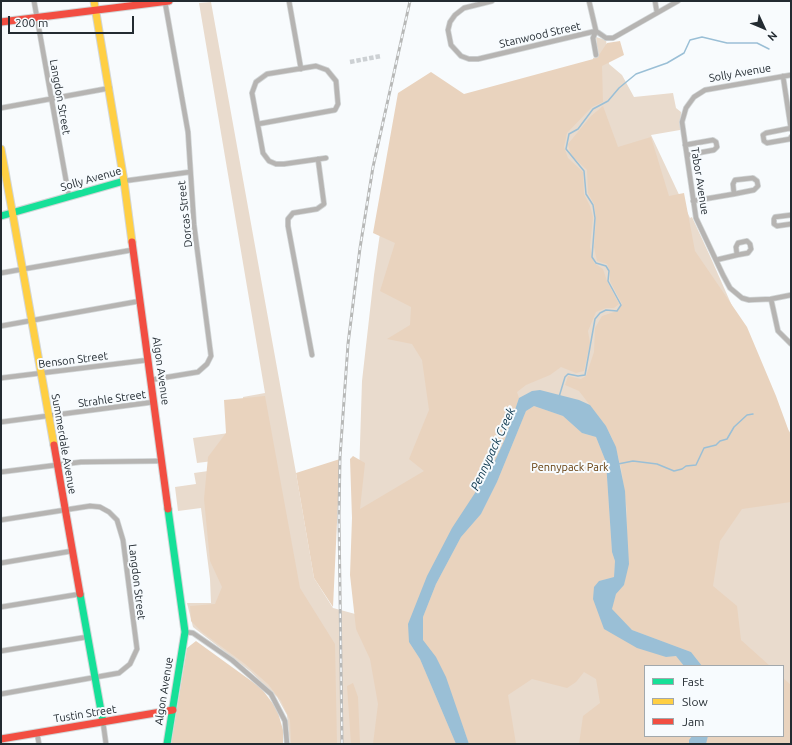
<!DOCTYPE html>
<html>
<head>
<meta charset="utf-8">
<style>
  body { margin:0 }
  #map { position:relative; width:792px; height:745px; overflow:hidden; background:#f8fbfd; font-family:Ubuntu,sans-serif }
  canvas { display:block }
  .frame { position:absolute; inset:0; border:2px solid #232b31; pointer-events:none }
  .legend { position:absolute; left:644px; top:665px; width:140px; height:72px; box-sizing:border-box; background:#f7fbfe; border:1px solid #a2a8ac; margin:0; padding:5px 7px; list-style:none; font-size:12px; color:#232b31 }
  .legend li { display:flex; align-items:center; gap:8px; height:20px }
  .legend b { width:20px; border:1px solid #a2a8ac }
  .north { position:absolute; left:744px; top:8px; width:40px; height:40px; -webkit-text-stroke:3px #f7fbfe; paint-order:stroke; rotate:134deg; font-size:11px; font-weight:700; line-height:16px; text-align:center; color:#232b31 }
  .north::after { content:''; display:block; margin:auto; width:14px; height:18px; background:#232b31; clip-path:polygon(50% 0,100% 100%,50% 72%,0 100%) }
  .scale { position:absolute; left:8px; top:16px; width:126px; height:18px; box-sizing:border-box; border:2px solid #232b31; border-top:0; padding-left:5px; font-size:12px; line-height:14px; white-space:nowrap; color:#232b31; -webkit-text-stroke:3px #f7fbfe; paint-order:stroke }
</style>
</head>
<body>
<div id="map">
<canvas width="792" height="745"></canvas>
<div class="frame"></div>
<ul class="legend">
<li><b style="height:5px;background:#16e098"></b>Fast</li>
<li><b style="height:5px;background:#ffcf43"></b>Slow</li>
<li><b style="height:5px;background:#f24e42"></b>Jam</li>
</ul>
<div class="north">N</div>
<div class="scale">200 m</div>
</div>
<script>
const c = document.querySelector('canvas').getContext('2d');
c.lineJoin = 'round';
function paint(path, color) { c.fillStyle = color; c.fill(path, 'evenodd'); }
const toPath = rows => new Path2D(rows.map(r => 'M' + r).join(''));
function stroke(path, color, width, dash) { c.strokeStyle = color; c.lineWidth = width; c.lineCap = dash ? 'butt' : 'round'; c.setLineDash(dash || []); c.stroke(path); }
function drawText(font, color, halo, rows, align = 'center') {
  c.font = font + ' Ubuntu,sans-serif'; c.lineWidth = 4; c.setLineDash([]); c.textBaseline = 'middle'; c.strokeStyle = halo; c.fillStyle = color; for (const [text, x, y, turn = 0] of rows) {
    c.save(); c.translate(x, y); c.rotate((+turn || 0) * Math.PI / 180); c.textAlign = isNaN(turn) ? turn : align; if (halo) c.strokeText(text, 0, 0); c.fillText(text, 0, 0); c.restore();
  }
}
paint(toPath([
  [211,2,296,473,314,578,333,608,359,615,358,507,362,381,374,275,388,178,559,69,593,60,593,58,598,56,596,37,606,40,609,64,622,75,634,97,673,93,676,108,681,112,680,130,651,135,690,218,692,217,710,256,786,428,791,433,791,744,290,744,287,715,277,697,250,671,193,627,187,603,211,603,210,579,201,508,178,511,175,487,196,484,194,473,230,468,229,459,197,463,193,438,243,431,243,397,265,393,199,3],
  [645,666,783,666,783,736,645,736]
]), '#e9dbcd');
paint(toPath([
  [620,41,624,55,602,66,603,102,592,107,567,133,564,147,568,158,583,172,584,194,590,206,593,217,590,247,594,263,603,269,607,281,619,304,614,308,606,308,596,312,588,331,590,343,584,371,576,373,561,367,550,375,526,385,517,392,519,398,505,439,492,467,475,495,409,642,420,659,456,744,373,744,378,704,370,659,356,629,350,575,352,518,350,459,353,456,365,463,360,509,424,471,409,459,429,410,422,360,412,344,387,339,410,325,411,307,380,291,395,243,373,233,398,93,431,72,464,94,597,58,607,43],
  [603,106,618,147,651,137,669,196,684,193,695,251,747,327,776,396,791,437,791,502,742,509,720,541,713,586,737,606,741,640,770,666,702,666,691,652,632,630,611,609,616,594,624,585,625,580,627,511,621,467,613,440,606,426,579,391,565,385,568,376,581,379,586,376,594,352,595,328,602,316,617,311,622,304,610,281,610,272,607,264,597,261,594,247,596,218,594,204,588,193,587,170,571,155,568,144,591,116],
  [265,396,300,588,335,644,337,744,291,744,290,720,281,701,268,684,245,664,202,632,191,621,190,606,215,604,222,587,210,561,204,499,208,457,226,433,224,400],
  [534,406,563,416,582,433,596,437,606,462,612,552,615,561,614,577,599,581,604,629,666,657,676,656,684,666,645,666,645,736,692,736,689,740,689,744,579,744,583,716,600,703,596,679,584,672,576,682,567,688,532,679,508,695,516,744,469,744,456,708,423,640,423,617,436,584,461,537,481,514,497,482,526,411],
  [340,459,333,607,314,578,296,473],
  [196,641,261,688,277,709,283,730,283,744,171,744,187,648],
  [783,678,791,685,791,744,706,744,708,736,783,736],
  [353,683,358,697,360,744,351,744,347,686]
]), '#e9d3be');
paint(toPath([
  [540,390,579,400,590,405,606,426,616,447,625,491,629,564,624,585,616,594,612,609,632,630,691,652,702,666,684,666,676,656,666,657,637,648,604,629,593,599,594,587,599,581,614,577,615,561,612,552,606,462,596,437,582,433,563,416,534,406,526,411,497,482,481,514,461,537,436,584,423,617,423,640,436,657,446,677,469,744,456,744,420,659,409,642,408,624,427,576,452,528,492,467,505,439,519,398,532,391],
  [692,736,708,736,706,744,689,744,689,740]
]), '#9abfd6');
stroke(toPath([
  [559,397,565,377,568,374,578,376,585,375,595,319,600,313,606,310,617,311,621,305,608,281,609,271,606,266,596,263,592,257,595,218,593,205,586,194,584,171,566,149,569,134,578,129,593,109,608,101,619,88,636,74,667,63,684,53,690,40,702,37,727,43,757,43,769,49],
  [618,464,633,461,657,464,674,471,682,469,686,466,696,465,704,448,716,445,720,441,727,439,734,427,747,415,753,414]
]), '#9abfd6', 1.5);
stroke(toPath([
  [350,62,381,56]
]), '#cdd1d4', 4.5, [4.5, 2]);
const street = toPath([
  [34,1,69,197],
  [289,1,301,69],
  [492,1,464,8,455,15,450,22,448,30,451,45,461,56,469,59,478,59,596,31],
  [589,1,596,31],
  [655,1,657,13],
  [596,31,606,38,613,38,678,1],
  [596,31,593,38,596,55],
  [791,75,705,90,694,97,686,108,682,122,696,218,723,275,730,288,742,298,749,300,771,299,791,295],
  [783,76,791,129],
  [1,108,110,88],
  [258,124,335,110,338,104,336,81,327,70,316,66,267,74,256,82,252,93,263,153,269,161,276,164,284,164,326,158],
  [791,128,766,133,763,135,764,141,767,143,790,139,791,137],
  [685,145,713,140,716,142,717,147,714,150,687,155],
  [124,181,190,172],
  [693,201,734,194,754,190,758,186,757,181,753,178,735,180,733,184,734,194],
  [791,215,775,217,774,219,774,224,777,226,791,224],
  [716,260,737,255,748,253,751,249,750,244,747,241,738,243,736,247,737,255],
  [1,273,132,250],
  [771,299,778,331,791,344],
  [1,326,140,301],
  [312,355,288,226,288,219,293,213,317,209,324,204,318,159],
  [1,378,148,360],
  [150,380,198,372,207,364,211,356,194,225,188,132,165,2],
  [1,422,154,402],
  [1,472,81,462,161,461],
  [1,520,90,506,100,507,109,512,117,520,123,540,137,649,130,664,119,673,1,694],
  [1,563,72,551],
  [1,607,80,594],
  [185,632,193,633,232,660,271,694,285,721,287,744],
  [1,651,87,637],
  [103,722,106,744],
  [37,733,39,744]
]);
const fast = toPath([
  [1,216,124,181],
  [80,594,103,722],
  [167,744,185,632,168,509]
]);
const slow = toPath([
  [94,1,124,181,132,242],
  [1,149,54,445]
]);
const jam = toPath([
  [1,22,169,1],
  [132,242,168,509],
  [54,445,80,594],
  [1,739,173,710]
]);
stroke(street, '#d2d6d7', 6);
stroke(fast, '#d2d6d7', 9);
stroke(slow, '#d2d6d7', 9);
stroke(jam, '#d2d6d7', 9);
stroke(street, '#b6b4b2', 4.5);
stroke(fast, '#16e098', 7);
stroke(slow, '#ffcf43', 7);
stroke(jam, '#f24e42', 7);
const rail = toPath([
  [342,744,339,516,340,457,348,344,360,248,373,167,410,1]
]);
stroke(rail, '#b7b8b7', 3);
stroke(rail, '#f7fbfe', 1.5, [4.5]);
drawText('11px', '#232b31', '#f7fbfe', [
  ["Stanwood Street",540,35,-13],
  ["Solly Avenue",740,73,-10],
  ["Langdon Street",60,97,80],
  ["Solly Avenue",91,179,-16],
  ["Tabor Avenue",700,181,81],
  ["Dorcas Street",185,214,-96],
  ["Benson Street",73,360,-7],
  ["Algon Avenue",161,371,82],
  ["Strahle Street",112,399,-8],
  ["Summerdale Avenue",64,444,80],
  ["Langdon Street",137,582,83],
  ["Algon Avenue",164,691,-81],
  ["Tustin Street",85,714,-9]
]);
drawText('11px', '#643c0a', '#f7fbfe', [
  ["Pennypack Park",570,467]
]);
drawText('italic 12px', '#073249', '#f7fbfe', [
  ["Pennypack Creek",493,449,-65]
]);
</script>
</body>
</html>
